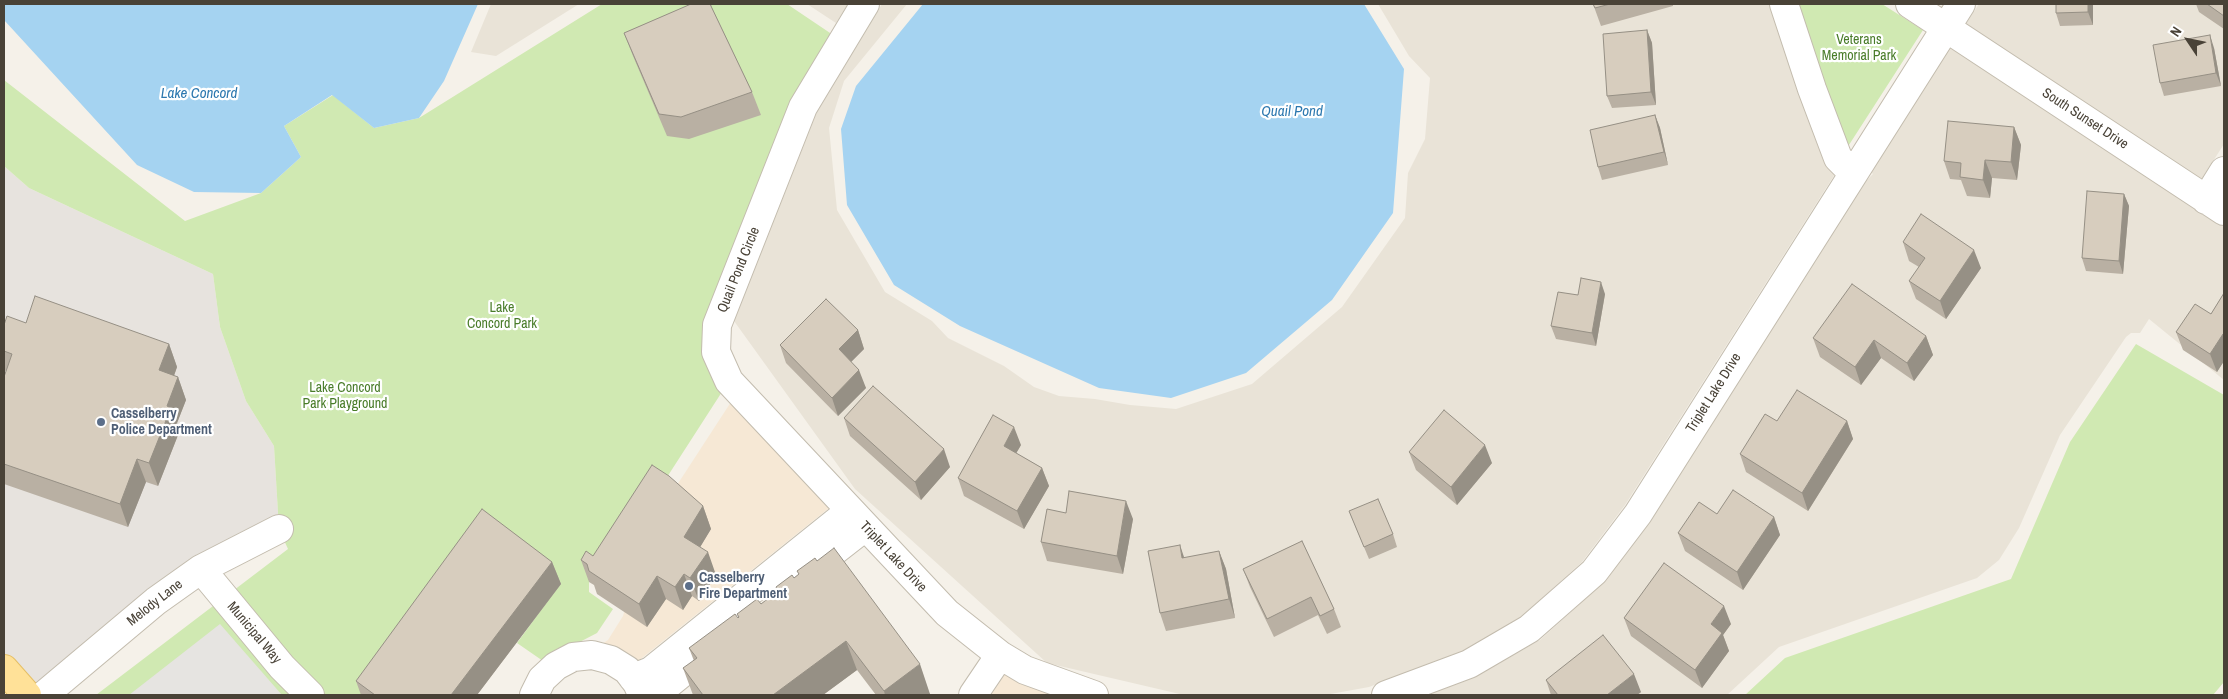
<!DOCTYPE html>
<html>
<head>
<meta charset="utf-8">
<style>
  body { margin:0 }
  #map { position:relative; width:2228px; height:699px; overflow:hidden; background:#f5f1e9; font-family:"Archivo Narrow",sans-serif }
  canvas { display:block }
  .frame { position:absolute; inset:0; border:5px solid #494237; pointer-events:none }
  .north { position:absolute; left:2163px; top:15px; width:50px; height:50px; -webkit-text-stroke:4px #fff; paint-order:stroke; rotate:304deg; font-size:14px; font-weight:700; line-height:20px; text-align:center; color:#494237 }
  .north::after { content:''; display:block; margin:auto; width:18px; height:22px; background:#494237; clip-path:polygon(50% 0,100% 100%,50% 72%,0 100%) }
</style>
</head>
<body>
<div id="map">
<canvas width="2228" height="699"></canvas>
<div class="frame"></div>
<div class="north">N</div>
</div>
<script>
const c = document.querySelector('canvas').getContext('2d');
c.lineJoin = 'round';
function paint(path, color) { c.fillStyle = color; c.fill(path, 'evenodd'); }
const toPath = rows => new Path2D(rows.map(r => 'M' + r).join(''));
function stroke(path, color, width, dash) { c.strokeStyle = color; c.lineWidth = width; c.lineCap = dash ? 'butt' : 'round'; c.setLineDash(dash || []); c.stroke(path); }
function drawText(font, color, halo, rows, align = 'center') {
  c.font = font + ' "Archivo Narrow",sans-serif'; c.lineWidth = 4.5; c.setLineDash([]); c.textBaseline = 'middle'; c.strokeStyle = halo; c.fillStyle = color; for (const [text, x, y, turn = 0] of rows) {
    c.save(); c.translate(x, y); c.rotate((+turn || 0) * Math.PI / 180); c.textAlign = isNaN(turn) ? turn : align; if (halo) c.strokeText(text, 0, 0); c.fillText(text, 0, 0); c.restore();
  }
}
paint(toPath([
  [491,4,579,4,496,56,471,52],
  [807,4,848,4,836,23],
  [882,4,907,4,844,81,829,128,837,210,885,292,932,321,948,338,1004,366,1034,387,1059,396,1095,399,1130,405,1176,409,1252,384,1342,307,1405,218,1408,173,1425,139,1430,78,1409,56,1378,4,1770,4,1798,92,1824,162,1835,174,1625,505,1582,562,1520,618,1462,652,1369,687,1325,695,1184,695,1047,663,855,489,734,321,816,114],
  [1979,4,2224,4,2224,144,2201,180,1965,25],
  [1951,46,2224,227,2224,380,2149,319,2140,333,2131,333,2126,337,2060,435,2019,528,1999,560,1977,578,1779,647,1727,695,1427,695,1475,677,1540,640,1604,582,1650,522,1865,182,1873,174,1871,172]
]), '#e9e3d7');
paint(toPath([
  [731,402,829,508,637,662,602,644,608,640,623,616,625,609,612,585],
  [1005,674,1056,695,991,695]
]), '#f6e8d5');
paint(toPath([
  [4,166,29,188,213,274,220,327,246,401,274,446,279,529,45,695,4,669]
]), '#e7e3de');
paint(toPath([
  [602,4,787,4,842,41,717,325,729,381,602,578,589,582,589,592,613,609,597,633,543,661,517,643,560,584,370,695,96,695,288,549,279,529,274,446,246,401,220,327,213,274,29,188,4,166,4,80,185,221,261,193,301,157,284,126,333,95,374,128,419,118],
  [1797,4,1882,4,1923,30,1847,148],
  [2136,344,2224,395,2224,682,2213,695,1745,695,1785,658,2011,579,2070,442]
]), '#d0e9b2');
paint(toPath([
  [220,624,282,695,129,695]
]), '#e6e4e1');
paint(toPath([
  [4,4,478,4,444,81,419,118,374,128,332,95,284,126,301,157,261,193,194,192,137,165,4,20],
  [923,4,1364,4,1404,69,1393,213,1332,300,1246,373,1171,398,1099,388,960,326,894,285,847,205,841,129,856,86]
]), '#a5d3f1');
const minor = toPath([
  [865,4,803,107,717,325,716,352,729,381,947,613,1000,655,1025,670,1094,695],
  [1784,4,1812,89,1838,158,1853,173],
  [1910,4,2224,211],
  [2206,200,2224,171],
  [201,569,282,667,310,695],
  [806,573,865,527],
  [633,678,651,671,850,511],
  [44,695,156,601,201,569,279,529],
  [534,695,542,679,556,666,573,657,592,655,611,660,627,670,637,683,642,694],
  [655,695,714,647],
  [973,695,1000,655],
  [1386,695,1469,664,1529,629,1594,572,1638,514,1961,4]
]);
const major = toPath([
  [4,669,27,695]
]);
stroke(minor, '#c3bcae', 30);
stroke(major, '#e5bf66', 30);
stroke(minor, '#fff', 28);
stroke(major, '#ffe198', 28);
paint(toPath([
  [687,4,712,4,711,6,752,92,761,115,689,139,667,136,633,56,624,33,689,5],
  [1593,4,1673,4,1673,6,1601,26],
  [2093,4,2093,25,2060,26,2056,13],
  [2196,4,2224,4,2224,29,2199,12],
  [1647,30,1652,43,1656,105,1612,108,1607,96],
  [2214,48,2221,86,2164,96,2160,83],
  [1655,115,1660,128,1668,165,1602,180,1598,167],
  [2014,127,2021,145,2017,180,1992,178,1990,198,1967,196,1961,180,1950,179,1944,161],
  [2124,194,2129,206,2123,274,2086,271,2082,258],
  [1903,242,1981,268,1946,319,1916,299,1909,281,1919,267,1909,261],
  [2224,293,2224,361,2217,372,2183,350,2176,332,2211,314],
  [1605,294,1596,346,1556,339,1551,326,1578,295],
  [26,323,169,344,177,367,174,376,178,377,186,400,177,423,180,430,158,486,146,482,128,527,4,484,4,377,6,371,4,370,4,325],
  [858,330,864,349,851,362,866,388,838,416,786,363,780,345],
  [1926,336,1933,355,1914,381,1881,358,1861,385,1820,357,1813,338],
  [844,418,950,467,921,500,850,436],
  [1777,421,1847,421,1853,439,1808,511,1746,472,1740,454],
  [1021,445,1016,453,1042,468,1049,486,1024,529,964,496,958,478],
  [1409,452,1492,463,1457,505,1416,470],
  [703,506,711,529,700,547,716,575,699,601,692,596,683,610,666,599,647,627,597,594,594,585,589,582,581,560,593,556],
  [1349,511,1393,534,1397,547,1369,559],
  [1066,513,1133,519,1123,574,1047,561,1041,542],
  [1717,514,1774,517,1780,535,1743,590,1685,551,1678,533],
  [1302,541,1334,609,1341,627,1327,634,1318,615,1274,637,1250,587,1243,569],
  [1219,551,1226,569,1235,618,1166,631,1160,613,1185,558],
  [817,561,930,694,928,695,876,695,857,670,823,695,693,695,683,668,694,661,689,648,739,618,737,614,761,604,777,591,776,587,794,578,799,574,797,571],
  [552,562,561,584,477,695,361,695,356,681],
  [1624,618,1731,624,1723,635,1729,651,1702,688,1631,636],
  [1546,680,1641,692,1637,695,1551,695]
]), '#b9b0a3');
paint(toPath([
  [2088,4,2093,4,2093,25,2088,12],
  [1647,30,1652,43,1656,105,1651,92],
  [2210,35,2214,48,2221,86,2216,73],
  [1655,115,1660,128,1668,165,1664,152],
  [2014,127,2021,145,2017,180,2011,162],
  [1985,160,1992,178,1990,198,1983,180],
  [2124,194,2129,206,2123,274,2119,261],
  [1974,250,1981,268,1946,319,1940,301],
  [1601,282,1605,294,1596,346,1592,333],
  [858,330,864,349,845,368,839,349],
  [2223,334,2224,337,2224,361,2217,372,2210,354],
  [1926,336,1933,355,1914,381,1907,363],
  [1874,340,1881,358,1861,385,1855,367],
  [169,344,177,367,168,392,159,370],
  [859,370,866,388,838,416,832,398],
  [178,377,186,400,177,423,180,430,158,486,149,463,167,406],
  [1847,421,1853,439,1808,511,1802,493],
  [1014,427,1021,445,1010,464,1004,446],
  [1485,445,1492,463,1457,505,1451,487],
  [944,449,950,467,921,500,915,482],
  [137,459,146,482,128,527,120,504],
  [1042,468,1049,486,1024,529,1017,511],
  [1126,501,1133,519,1123,574,1117,556],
  [703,506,711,529,693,559,684,537],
  [1774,517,1780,535,1743,590,1737,572],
  [1180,545,1186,563,1182,558],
  [1219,551,1226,569,1235,618,1229,599],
  [708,552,716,575,699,601,690,578],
  [552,562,561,584,477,695,451,695],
  [684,574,692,596,683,610,675,587],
  [657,576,666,599,647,627,639,604],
  [1724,606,1731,624,1723,635,1729,651,1702,688,1695,670,1711,624],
  [846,641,857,670,823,695,773,695],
  [920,664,930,694,928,695,885,695,884,691],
  [1634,674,1641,692,1637,695,1607,695]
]), '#969085');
const building = toPath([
  [691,4,710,4,752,92,681,117,659,114,624,33,691,4],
  [1593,4,1610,4,1595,8,1593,4],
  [2056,4,2088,4,2088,12,2056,13,2056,4],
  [2207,4,2224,4,2224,16,2207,4],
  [1647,30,1651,92,1607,96,1603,34,1647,30],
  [2210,35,2216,73,2160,83,2153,45,2210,35],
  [1655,115,1664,152,1598,167,1590,130,1655,115],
  [1948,121,2014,127,2011,162,1985,160,1983,180,1960,177,1961,163,1944,161,1948,121],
  [2087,191,2124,194,2119,261,2082,258,2087,191],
  [1921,214,1974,250,1940,301,1909,281,1925,258,1903,242,1921,214],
  [1581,278,1601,282,1592,333,1551,326,1558,292,1578,295,1581,278],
  [1852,284,1926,336,1907,363,1874,340,1855,367,1813,338,1852,284],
  [2224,293,2224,335,2223,334,2210,354,2176,332,2195,304,2211,314,2224,293],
  [35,296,169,344,159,370,178,377,167,406,171,408,149,463,137,459,120,504,4,464,4,377,12,354,4,351,4,325,7,316,26,323,35,296],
  [826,299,858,330,839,349,859,370,832,398,780,345,826,299],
  [873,386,944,449,915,482,844,418,873,386],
  [1797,390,1847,421,1802,493,1740,454,1765,414,1777,421,1797,390],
  [1444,410,1485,445,1451,487,1409,452,1444,410],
  [993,415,1014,427,1004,446,1042,468,1017,511,958,478,993,415],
  [652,465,669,476,703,506,684,537,708,552,690,578,684,574,675,587,657,576,639,604,589,571,587,564,581,560,586,551,593,556,652,465],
  [1733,490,1774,517,1737,572,1678,533,1699,502,1717,514,1733,490],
  [1069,491,1126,501,1117,556,1041,542,1047,509,1066,513,1069,491],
  [1378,499,1393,534,1364,547,1349,511,1378,499],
  [482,509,552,562,451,695,375,695,356,681,482,509],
  [1302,541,1334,609,1320,616,1311,597,1267,619,1243,569,1302,541],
  [1180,545,1182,558,1219,551,1229,599,1160,613,1148,551,1180,545],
  [834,548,920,664,884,691,846,641,773,695,703,695,683,668,697,658,689,648,735,614,738,618,739,617,737,614,757,599,761,604,778,591,776,587,792,575,794,578,799,574,797,571,815,558,817,561,834,548],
  [1664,563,1724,606,1711,624,1722,633,1695,670,1624,618,1664,563],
  [1603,635,1634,674,1607,695,1558,695,1546,680,1603,635]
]);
paint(building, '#d7cdbe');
stroke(building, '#969085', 1);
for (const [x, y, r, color] of [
  [101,422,5,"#5c6f8a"],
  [689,586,5,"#5c6f8a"]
]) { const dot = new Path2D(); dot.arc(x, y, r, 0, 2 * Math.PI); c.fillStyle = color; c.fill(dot); stroke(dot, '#fff', 2); }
drawText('14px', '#497c29', '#fff', [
  ["Veterans",1859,40],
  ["Memorial Park",1859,56],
  ["Lake",502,308],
  ["Concord Park",502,324],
  ["Lake Concord",345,388],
  ["Park Playground",345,404]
]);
drawText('14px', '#494237', '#fff', [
  ["South Sunset Drive",2085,119,33],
  ["Quail Pond Circle",739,270,-68],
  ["Triplet Lake Drive",1714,393,-58],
  ["Triplet Lake Drive",893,557,47],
  ["Melody Lane",155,603,-38],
  ["Municipal Way",254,633,50]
]);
drawText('bold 14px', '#4e5e75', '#fff', [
  ["Casselberry",111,414],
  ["Police Department",111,430],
  ["Casselberry",699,578],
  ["Fire Department",699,594]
], 'left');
drawText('italic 15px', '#2d78af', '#fff', [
  ["Lake Concord",199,94],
  ["Quail Pond",1292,112]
]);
</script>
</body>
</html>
